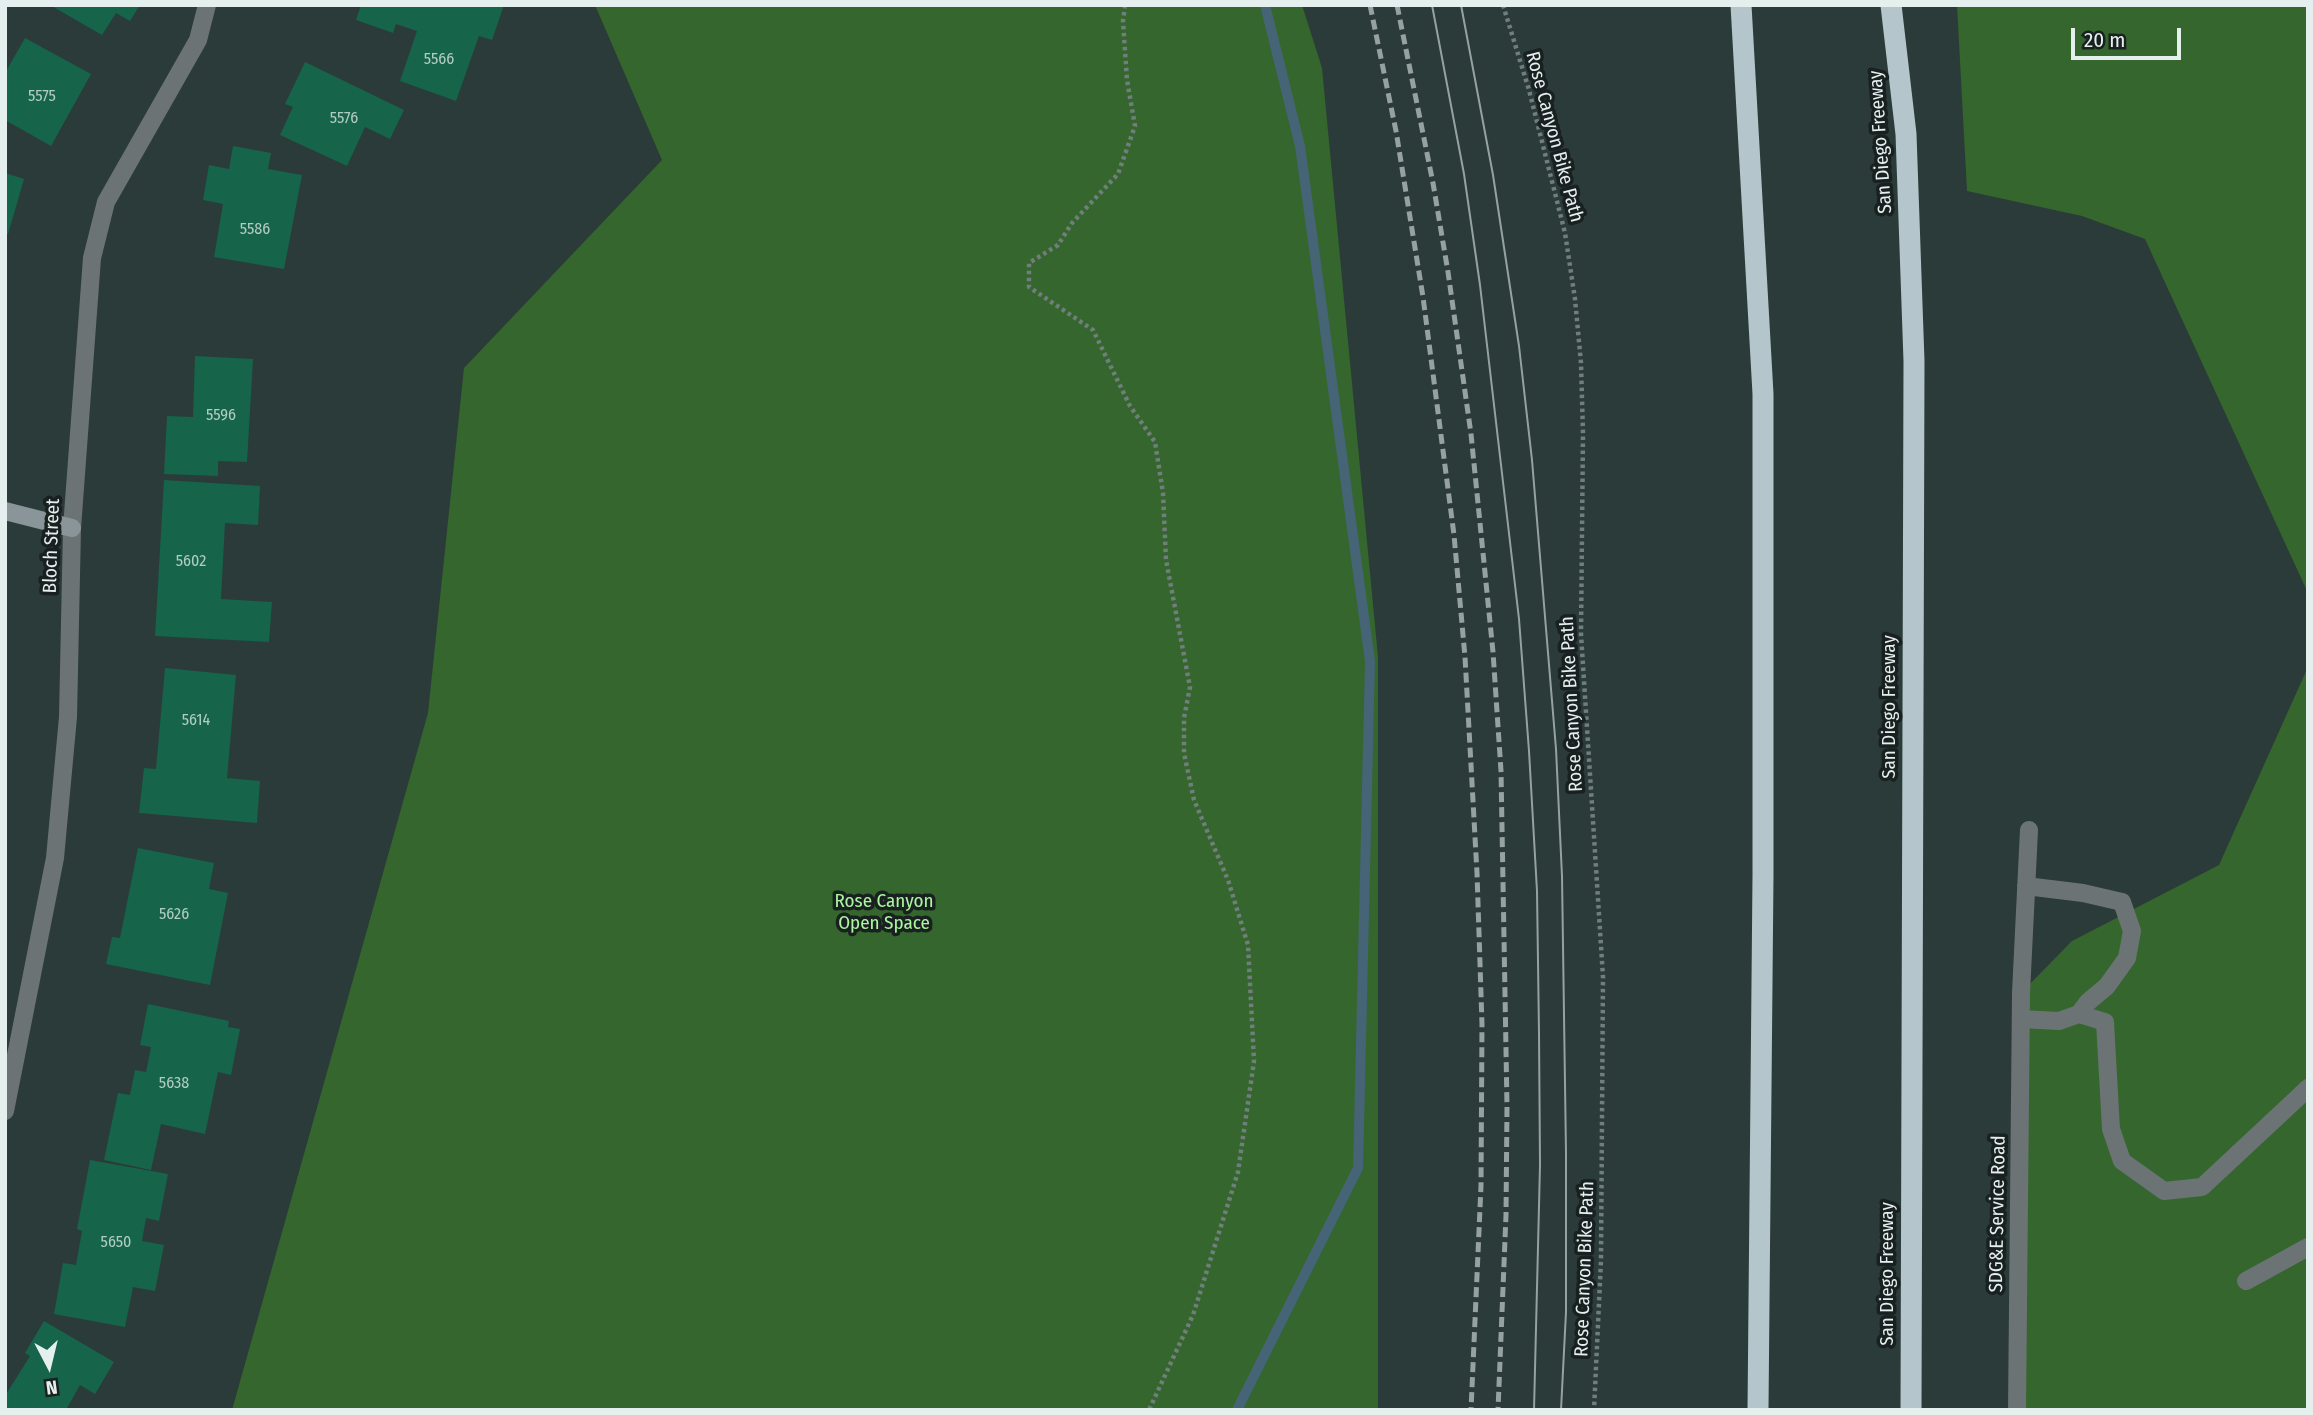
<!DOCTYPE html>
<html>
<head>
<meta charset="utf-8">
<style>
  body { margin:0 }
  #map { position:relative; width:2313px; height:1415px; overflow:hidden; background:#2b3b39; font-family:"Fira Sans Condensed",sans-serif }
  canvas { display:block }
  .frame { position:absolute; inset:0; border:7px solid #e5efee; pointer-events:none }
  .north { position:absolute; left:14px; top:1331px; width:70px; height:70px; -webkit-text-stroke:5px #192020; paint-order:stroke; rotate:173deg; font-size:19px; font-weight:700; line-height:28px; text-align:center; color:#e5efee }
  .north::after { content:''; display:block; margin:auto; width:24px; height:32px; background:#e5efee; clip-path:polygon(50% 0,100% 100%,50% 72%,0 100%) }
  .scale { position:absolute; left:2071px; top:28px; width:110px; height:32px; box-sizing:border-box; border:4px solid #e5efee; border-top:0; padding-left:9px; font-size:21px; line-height:24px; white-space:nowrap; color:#e5efee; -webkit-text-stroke:5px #192020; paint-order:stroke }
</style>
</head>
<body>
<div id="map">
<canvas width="2313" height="1415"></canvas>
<div class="frame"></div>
<div class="north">N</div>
<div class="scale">20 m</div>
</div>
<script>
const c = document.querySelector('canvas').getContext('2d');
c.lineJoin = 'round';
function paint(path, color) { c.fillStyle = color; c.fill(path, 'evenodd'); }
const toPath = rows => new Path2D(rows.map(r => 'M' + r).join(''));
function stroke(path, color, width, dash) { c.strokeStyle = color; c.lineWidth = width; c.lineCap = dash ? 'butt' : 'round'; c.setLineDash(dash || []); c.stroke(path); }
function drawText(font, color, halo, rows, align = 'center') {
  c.font = font + ' "Fira Sans Condensed",sans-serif'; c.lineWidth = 7; c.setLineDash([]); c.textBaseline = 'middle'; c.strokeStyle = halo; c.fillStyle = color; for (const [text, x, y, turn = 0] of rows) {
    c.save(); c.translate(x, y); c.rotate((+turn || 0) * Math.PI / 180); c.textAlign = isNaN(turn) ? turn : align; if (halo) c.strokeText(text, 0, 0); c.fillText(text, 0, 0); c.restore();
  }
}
paint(toPath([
  [595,5,1302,5,1322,68,1378,657,1378,1410,232,1410,428,713,464,368,662,160],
  [1957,5,2308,5,2308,593,2145,239,2082,216,1967,191],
  [2308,667,2308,1410,2021,1410,2021,993,2072,941,2219,865]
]), '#35662d');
stroke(toPath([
  [1237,1410,1358,1168,1370,661,1300,146,1265,5]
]), '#456475', 10);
paint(toPath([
  [50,5,140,5,130,21,116,13,102,35],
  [361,5,504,5,492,40,479,36,456,101,400,81,417,31,396,24,393,33,356,20],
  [25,38,91,74,51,146,5,120,5,73],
  [305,62,404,110,390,139,365,127,347,166,280,135,293,107,285,104],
  [233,146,271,153,268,169,302,175,284,269,214,257,223,204,203,200,209,165,229,169],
  [5,173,24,179,8,234,5,234],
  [195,356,253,359,247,462,218,461,218,476,164,474,167,416,193,417],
  [164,480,260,486,258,525,225,523,221,599,272,602,269,642,155,636],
  [165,668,236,675,227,778,260,781,257,823,139,813,144,768,156,769],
  [138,848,214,863,209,889,228,893,210,985,106,964,112,937,120,938],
  [148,1004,229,1021,228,1027,240,1029,231,1075,218,1072,205,1134,161,1124,151,1170,104,1160,118,1093,130,1095,135,1070,146,1072,151,1047,140,1045],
  [90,1160,168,1174,159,1221,146,1218,142,1241,164,1245,155,1291,133,1287,125,1327,54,1314,63,1263,76,1265,82,1231,77,1229],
  [44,1321,114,1362,95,1394,80,1385,66,1410,5,1410,5,1396,30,1356,25,1353]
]), '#16644a');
stroke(toPath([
  [1125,5,1123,21,1127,80,1135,126,1118,174,1072,223,1058,245,1029,263,1029,287,1093,330,1130,406,1155,442,1163,493,1166,560,1190,687,1184,718,1184,753,1194,800,1228,880,1248,945,1254,1061,1238,1172,1193,1315,1149,1410],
  [1503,5,1529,90,1565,233,1575,299,1581,363,1583,434,1581,634,1603,977,1601,1260,1594,1410]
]), '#707e7c', 4.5, [3.5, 3.5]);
stroke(toPath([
  [2079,1014,2105,1022,2111,1129,2122,1161,2164,1191,2202,1187,2308,1088],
  [2021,1019,2059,1021,2079,1014,2088,1002,2107,986,2127,958,2132,931,2122,902,2083,893,2026,886],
  [2246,1281,2308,1247],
  [2017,1410,2021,993,2029,830]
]), '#6c7375', 18);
stroke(toPath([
  [5,1111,55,858,68,717,72,528,92,258,106,202,198,40,207,5]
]), '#6c7375', 18);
stroke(toPath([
  [5,511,72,528]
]), '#899598', 18);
stroke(toPath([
  [1741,5,1763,394,1763,875,1758,1410],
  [1891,5,1906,134,1914,361,1911,1410]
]), '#b4c6cb', 21);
stroke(toPath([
  [1432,5,1464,174,1480,285,1519,619,1529,751,1537,891,1539,1033,1540,1165,1534,1410],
  [1461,5,1493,175,1519,346,1532,460,1556,749,1562,876,1566,1153,1566,1312,1561,1410]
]), '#95a2a0', 2);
stroke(toPath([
  [1370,5,1396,131,1423,297,1454,535,1465,657,1477,873,1482,1024,1481,1186,1471,1410],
  [1397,5,1433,183,1448,272,1471,434,1493,652,1501,771,1507,1106,1506,1215,1498,1410]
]), '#95a2a0', 5, [10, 5]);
drawText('16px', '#b1ccc5', null, [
  ["5566",439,60],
  ["5575",42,97],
  ["5576",344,119],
  ["5586",255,230],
  ["5596",221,416],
  ["5602",191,562],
  ["5614",196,721],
  ["5626",174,915],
  ["5638",174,1084],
  ["5650",116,1243]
]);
drawText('19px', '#e5efee', '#192020', [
  ["Rose Canyon Bike Path",1554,137,75],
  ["San Diego Freeway",1881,142,-94],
  ["Bloch Street",52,546,-88],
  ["Rose Canyon Bike Path",1572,704,-93],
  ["San Diego Freeway",1890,707,-90],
  ["SDG&E Service Road",1998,1214,-89],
  ["Rose Canyon Bike Path",1585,1269,-88],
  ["San Diego Freeway",1888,1274,-90]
]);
drawText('19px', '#abf69f', '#192020', [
  ["Rose Canyon",884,902],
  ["Open Space",884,924]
]);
</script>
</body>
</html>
